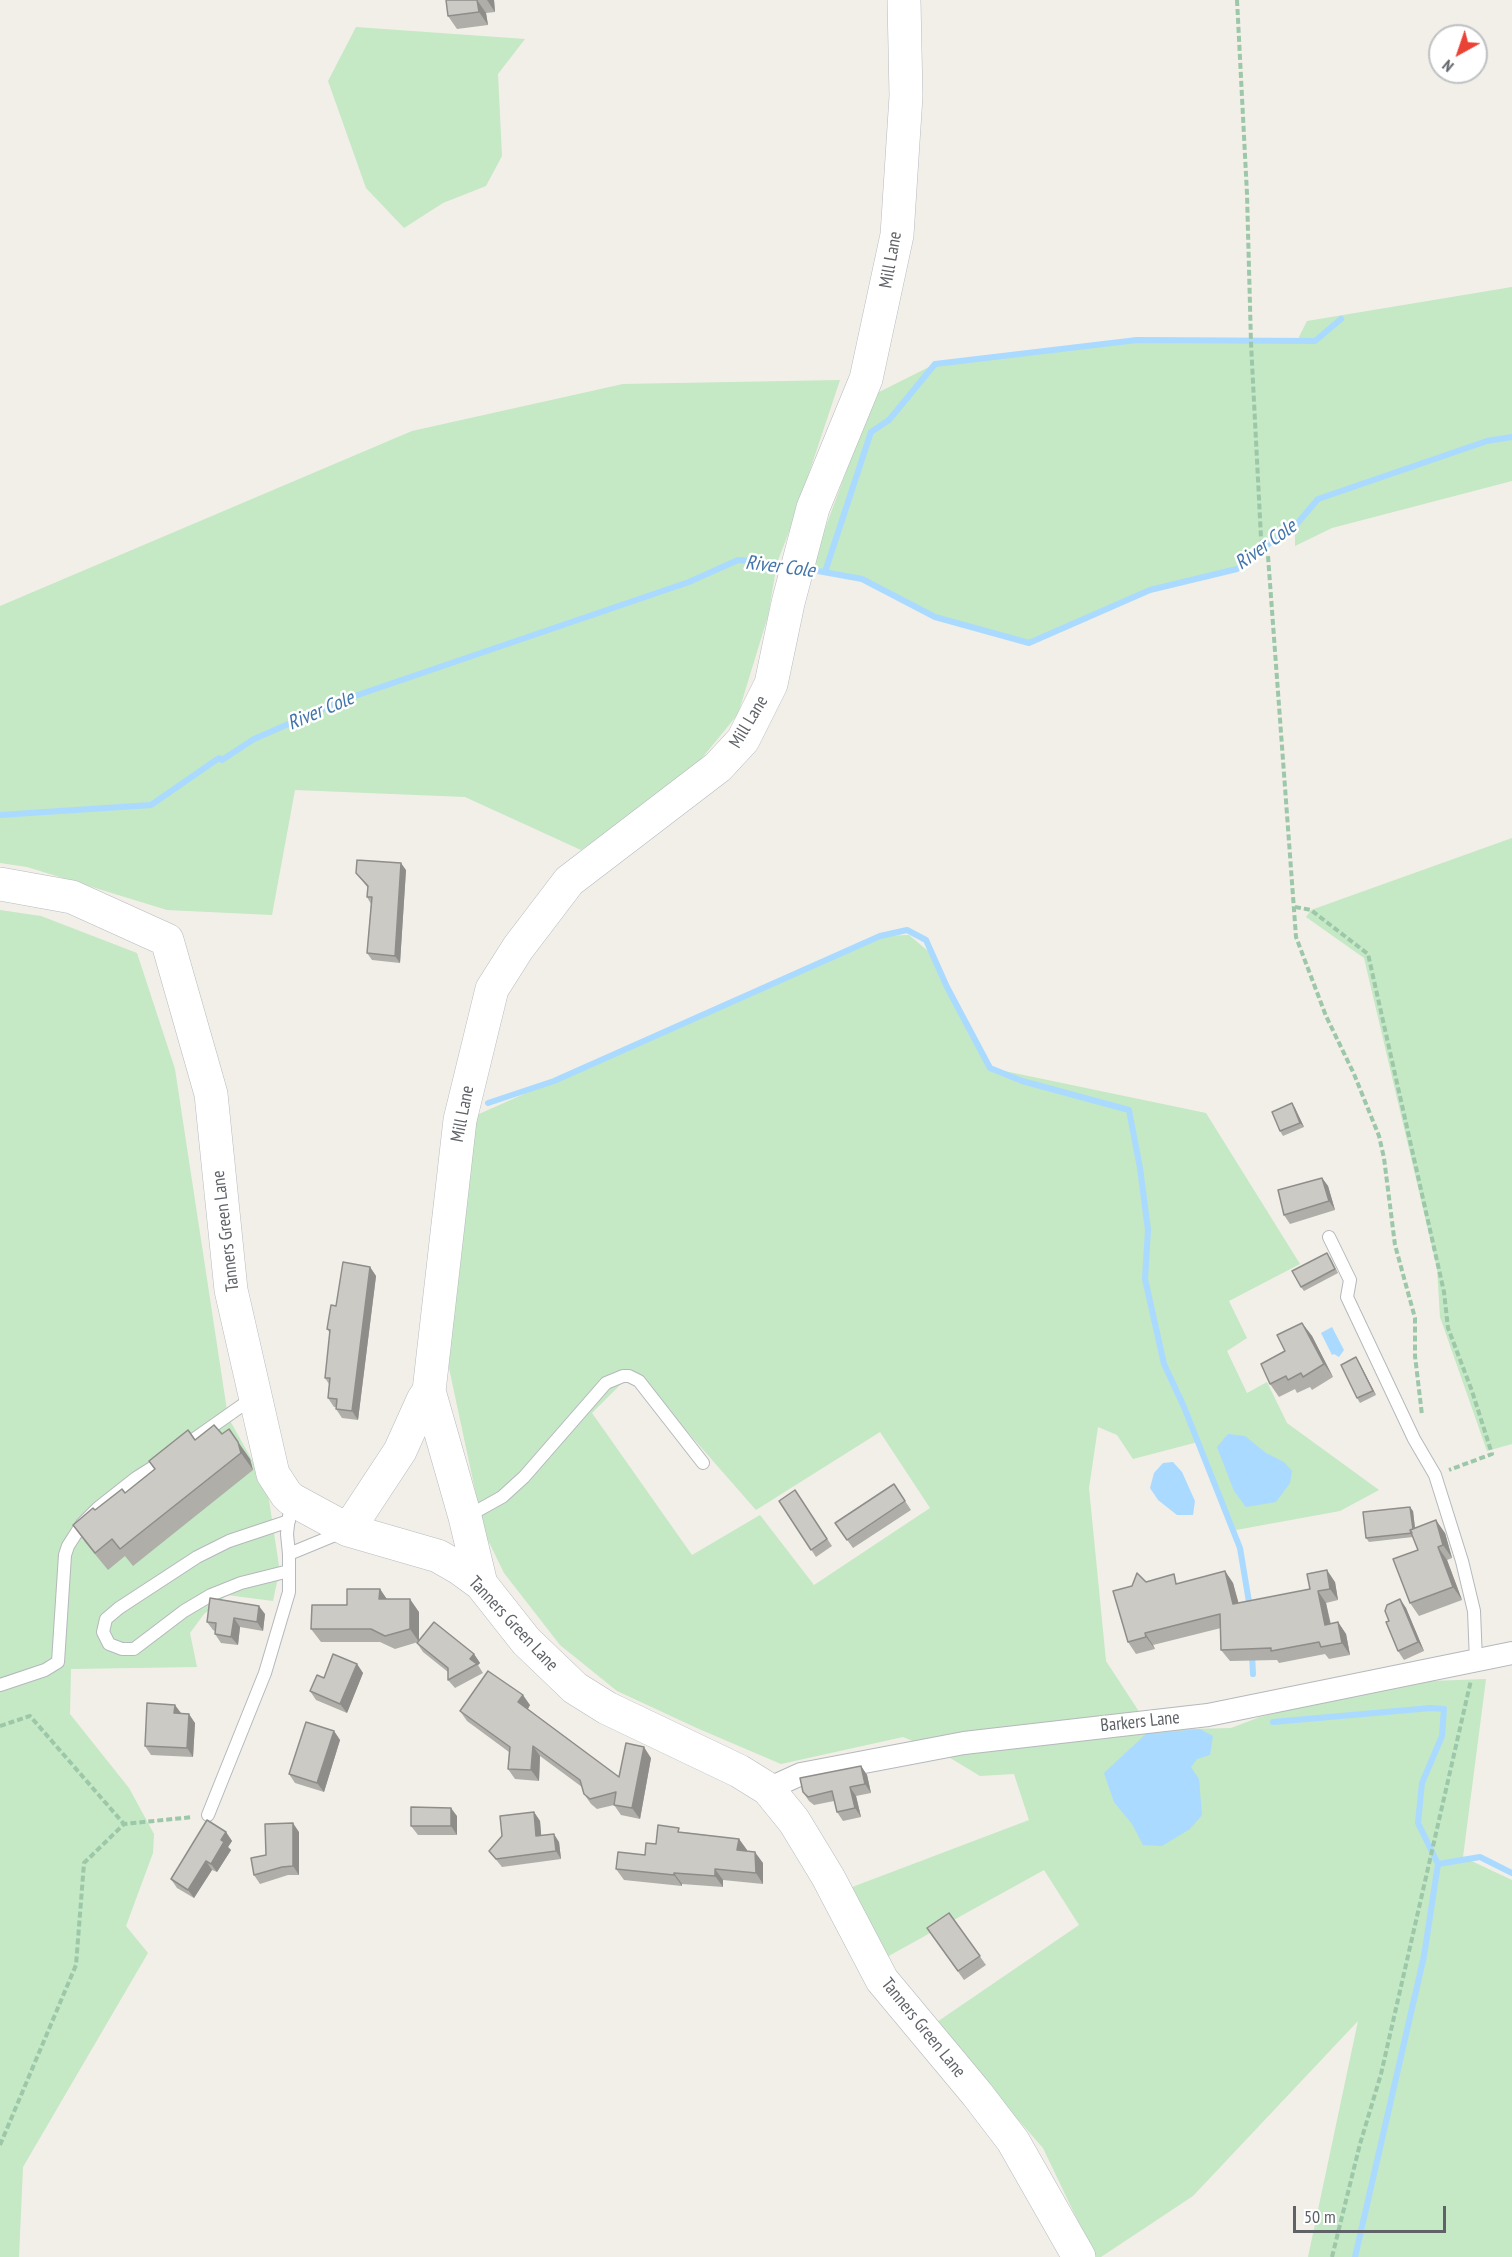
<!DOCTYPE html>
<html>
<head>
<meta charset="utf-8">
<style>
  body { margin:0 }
  #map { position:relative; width:1512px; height:2257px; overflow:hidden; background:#f1efe8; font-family:"PT Sans Narrow",sans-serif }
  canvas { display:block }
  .north { position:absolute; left:1428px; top:24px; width:60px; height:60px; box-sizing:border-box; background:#fff; border:2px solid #bfc1c3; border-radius:50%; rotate:220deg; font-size:16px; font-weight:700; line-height:24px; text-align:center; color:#5f6368 }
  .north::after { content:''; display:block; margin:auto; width:21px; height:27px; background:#ea4335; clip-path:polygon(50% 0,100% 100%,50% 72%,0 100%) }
  .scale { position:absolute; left:1293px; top:2206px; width:153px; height:27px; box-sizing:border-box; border:3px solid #5f6368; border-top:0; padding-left:8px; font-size:18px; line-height:21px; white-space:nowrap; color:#5f6368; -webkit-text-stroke:4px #fff; paint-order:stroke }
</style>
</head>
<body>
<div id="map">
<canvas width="1512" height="2257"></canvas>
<div class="north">N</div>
<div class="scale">50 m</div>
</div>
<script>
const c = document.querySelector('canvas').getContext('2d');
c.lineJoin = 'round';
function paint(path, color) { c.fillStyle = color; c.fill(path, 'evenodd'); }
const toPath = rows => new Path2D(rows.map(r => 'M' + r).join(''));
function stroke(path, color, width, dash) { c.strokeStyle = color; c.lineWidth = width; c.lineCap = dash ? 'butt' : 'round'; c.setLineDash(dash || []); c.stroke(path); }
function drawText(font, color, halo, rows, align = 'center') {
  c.font = font + ' "PT Sans Narrow",sans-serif'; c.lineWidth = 5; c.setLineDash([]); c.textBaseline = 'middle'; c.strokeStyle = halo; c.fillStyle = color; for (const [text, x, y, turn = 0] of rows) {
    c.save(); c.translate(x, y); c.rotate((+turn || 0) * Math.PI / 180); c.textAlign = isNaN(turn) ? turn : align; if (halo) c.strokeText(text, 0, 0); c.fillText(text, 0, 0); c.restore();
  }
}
paint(toPath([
  [356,27,525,39,498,74,502,156,486,186,443,203,404,228,366,188,328,81],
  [1512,287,1512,481,1332,528,1295,546,1295,526,1280,535,1237,569,1150,590,1029,643,935,617,862,579,810,569,875,394,935,364,1137,340,1297,341,1307,321],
  [840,380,792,524,777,563,768,616,738,714,689,774,581,850,465,797,295,790,272,915,167,910,27,867,0,863,0,606,412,431,623,384],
  [1512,838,1512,1444,1487,1451,1440,1317,1437,1268,1364,958,1306,917,1311,910],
  [0,910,41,916,137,953,175,1069,228,1417,267,1487,281,1579,277,1582,273,1601,227,1595,204,1614,190,1633,197,1667,71,1669,70,1714,129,1788,154,1834,153,1853,126,1926,148,1953,23,2167,19,2257,0,2257],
  [909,935,928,951,990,1068,1206,1113,1300,1264,1229,1301,1247,1338,1227,1351,1247,1393,1267,1382,1287,1423,1379,1490,1340,1511,1236,1530,1198,1442,1133,1459,1117,1435,1098,1427,1089,1488,1106,1661,1151,1730,1231,1728,1260,1717,1403,1682,1486,1679,1463,1857,1512,1880,1512,2257,1308,2257,1358,2021,1193,2196,1101,2257,1095,2257,1043,2148,934,2024,1079,1925,1044,1870,885,1958,847,1889,1029,1820,1014,1774,980,1776,942,1753,903,1737,781,1764,699,1729,617,1691,560,1645,504,1573,484,1532,443,1340,470,1118,880,936],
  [634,1371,756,1510,880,1432,930,1508,814,1585,760,1515,692,1555,592,1413]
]), '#c5e8c5');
paint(toPath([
  [1332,1327,1344,1350,1339,1357,1334,1354,1332,1355,1321,1333],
  [1228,1434,1245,1436,1266,1453,1284,1462,1292,1471,1290,1483,1276,1502,1246,1507,1234,1491,1217,1447],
  [1173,1462,1182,1472,1195,1501,1193,1515,1177,1515,1158,1500,1150,1488,1154,1473,1163,1463],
  [1200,1729,1213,1736,1210,1755,1197,1759,1191,1767,1199,1779,1202,1815,1190,1829,1162,1846,1143,1845,1132,1824,1114,1802,1104,1773,1146,1734]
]), '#aadaff');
stroke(toPath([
  [807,569,862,579,935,617,1029,643,1150,590,1237,569,1280,535,1295,526,1318,499,1487,441,1512,437],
  [825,572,871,432,889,420,935,364,1137,340,1315,341,1341,319],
  [0,815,151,805,219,758,222,760,254,739,346,699,689,582,738,560,789,565],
  [488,1103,554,1081,880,936,907,930,926,940,947,987,990,1068,1022,1081,1129,1110,1140,1168,1148,1230,1145,1279,1164,1364,1184,1407,1240,1548,1250,1608],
  [1252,1654,1253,1674],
  [1273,1722,1431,1708,1444,1709,1442,1736,1422,1783,1418,1823,1438,1864,1480,1857,1512,1873],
  [1355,2257,1424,1956,1438,1864]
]), '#aadaff', 6);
const lane = toPath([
  [1329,1237,1350,1280,1347,1297,1414,1439,1435,1475,1462,1561,1474,1611,1476,1661],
  [183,1447,254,1397],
  [466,1517,502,1497,524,1477,606,1383,623,1376,629,1376,639,1381,703,1463],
  [289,1521,229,1541,197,1557,119,1608,106,1619,103,1632,109,1644,122,1649,134,1649,184,1611,211,1595,241,1583,289,1571],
  [289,1554,340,1533],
  [0,1685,45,1670,58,1662,65,1555,68,1546,82,1524,98,1508,136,1478,166,1459],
  [208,1815,265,1673,289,1592,289,1554,287,1534,289,1516]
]);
const street = toPath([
  [768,1789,801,1774,964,1743,1208,1715,1512,1653]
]);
const secondary = toPath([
  [0,884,72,897,167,940,211,1094,231,1290,273,1474,286,1494,291,1499,348,1530,438,1556,459,1568,481,1584,526,1641,575,1688,607,1708,739,1771,768,1789,794,1821,828,1877,882,1980,977,2094,1013,2141,1079,2257],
  [348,1530,400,1451,423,1400,429,1391],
  [481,1584,465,1517,429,1391,460,1120,492,989,518,948,569,881,718,767,743,740,771,684,788,603,813,508,866,379,897,235,906,96,904,0]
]);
stroke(lane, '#b5b8bc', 14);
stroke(street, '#b5b8bc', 24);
stroke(secondary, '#b6babf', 34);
stroke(toPath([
  [1237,0,1247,194,1251,343,1261,538,1268,556,1296,937,1326,1016,1354,1074,1379,1136,1384,1158,1395,1245,1415,1318,1415,1356,1422,1415],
  [1295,907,1311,910,1368,954,1444,1292,1448,1328,1472,1391,1492,1454,1449,1470],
  [0,1726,30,1716,124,1824],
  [0,2145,76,1965,84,1863,124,1824,193,1817],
  [1332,2257,1360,2144,1381,2074,1471,1680]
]), '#9cc7a9', 4, [6, 3]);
stroke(lane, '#fff', 12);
stroke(street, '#fff', 22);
stroke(secondary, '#fff', 33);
paint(toPath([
  [446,0,494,0,495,12,486,13,488,25,457,29,448,16],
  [406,870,400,963,372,960,367,953,371,904,367,897,368,888,356,873],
  [1292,1103,1295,1108,1304,1127,1283,1136,1280,1131],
  [1322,1178,1328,1186,1335,1210,1290,1224,1284,1215],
  [1330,1257,1338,1273,1304,1291,1301,1287],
  [370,1267,376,1276,358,1420,342,1418,336,1409,336,1407,334,1407,328,1398,329,1384,325,1378,330,1333,327,1329,336,1306],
  [1302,1323,1312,1336,1333,1377,1312,1390,1310,1387,1297,1393,1295,1389,1279,1397,1270,1384,1285,1351],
  [1356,1357,1376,1395,1360,1403,1357,1398],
  [222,1434,238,1442,250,1459,253,1470,133,1566,125,1556,108,1570,85,1542,73,1525],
  [894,1484,911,1510,853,1548,835,1523],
  [795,1490,832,1546,816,1557,779,1501],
  [1413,1511,1415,1528,1445,1533,1452,1558,1447,1560,1462,1600,1419,1616,1410,1603,1418,1550,1413,1537,1369,1542,1366,1538],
  [1225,1571,1233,1583,1238,1603,1310,1589,1335,1582,1338,1600,1326,1603,1331,1624,1338,1622,1346,1634,1350,1655,1329,1659,1325,1654,1279,1663,1277,1660,1230,1661,1221,1650,1221,1628,1153,1645,1155,1649,1136,1654,1128,1642,1146,1582,1180,1583],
  [380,1589,386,1599,419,1612,419,1641,474,1654,480,1663,478,1665,483,1673,455,1688,448,1680,448,1672,423,1652,417,1643,418,1642,395,1649,380,1642,321,1642,311,1629,347,1605],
  [1400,1599,1406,1608,1424,1651,1404,1660,1398,1651,1389,1621],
  [265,1614,263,1631,240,1627,238,1645,221,1643,215,1634,215,1631,213,1630,207,1622],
  [357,1664,363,1673,347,1713,316,1700,310,1691,324,1678],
  [530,1705,528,1709,619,1777,651,1758,640,1819,621,1815,614,1805,597,1809,591,1804,584,1794,582,1787,540,1756,539,1781,515,1779,508,1769,509,1752,467,1721,460,1711],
  [181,1713,195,1723,193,1757,151,1755,145,1746],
  [334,1731,340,1740,324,1792,295,1783,289,1774],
  [861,1766,867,1775,871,1793,856,1796,861,1817,843,1821,837,1812,834,1801,814,1805,809,1801,803,1792],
  [534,1812,540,1821,541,1835,559,1842,561,1859,502,1867,489,1851],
  [457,1816,457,1835,418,1835,411,1826],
  [226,1832,232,1841,228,1847,231,1850,217,1872,212,1870,194,1898,177,1888,171,1879],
  [299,1832,299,1875,288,1875,260,1884,254,1875,266,1855],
  [682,1832,739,1839,747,1850,746,1851,763,1863,763,1884,723,1880,723,1887,682,1884,682,1886,624,1880,616,1869,645,1855,656,1844],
  [949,1913,986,1965,964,1980,927,1928]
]), '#afaea9');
paint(toPath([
  [477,0,486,13,488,25,479,12],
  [487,0,494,0,495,12],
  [401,863,406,870,400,963,395,956],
  [1292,1103,1295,1108,1304,1127,1300,1123],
  [1322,1178,1328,1186,1335,1210,1329,1201],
  [370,1267,376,1276,358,1420,352,1411],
  [1302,1323,1312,1336,1333,1377,1324,1364],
  [1356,1357,1359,1362,1376,1395,1373,1391],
  [238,1442,250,1459,253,1470,241,1453],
  [1410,1507,1413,1511,1416,1537,1413,1533],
  [1436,1520,1445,1533,1452,1558,1443,1545],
  [1438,1547,1447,1560,1462,1600,1453,1587],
  [1327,1570,1335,1582,1338,1600,1330,1589],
  [1225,1571,1233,1583,1242,1615,1233,1604],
  [380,1589,389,1602,379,1599],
  [1318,1591,1326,1603,1333,1637,1325,1625],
  [410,1599,419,1612,419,1642,410,1629],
  [1400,1599,1406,1608,1424,1651,1418,1642],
  [259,1606,265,1614,263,1631,257,1622],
  [234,1618,240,1627,238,1645,231,1637],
  [1338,1622,1346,1634,1350,1655,1342,1643],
  [1145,1633,1153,1645,1155,1649,1146,1637],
  [474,1654,480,1663,478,1665,470,1659],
  [357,1664,363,1673,347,1713,340,1704],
  [523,1695,530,1705,526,1712,518,1702],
  [175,1705,181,1713,180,1722,174,1713],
  [189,1714,195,1723,193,1757,187,1748],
  [334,1731,340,1740,324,1792,317,1783],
  [533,1746,540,1756,539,1781,531,1770],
  [644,1747,651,1758,640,1819,632,1808],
  [861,1766,867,1775,871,1793,865,1784],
  [850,1787,856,1796,861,1817,855,1808],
  [451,1808,457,1816,457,1835,451,1826],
  [534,1812,540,1821,542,1844,536,1836],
  [293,1823,299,1832,299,1875,293,1866],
  [226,1832,232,1841,228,1847,231,1850,217,1872,211,1864,221,1840],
  [554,1834,559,1842,561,1859,556,1851],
  [739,1839,747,1850,745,1861,737,1850],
  [755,1852,763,1863,763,1884,756,1873],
  [206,1861,212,1870,194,1898,188,1890],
  [715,1869,723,1880,723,1887,715,1876],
  [674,1873,682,1884,682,1886,674,1875]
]), '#8f8d8a');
const building = toPath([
  [446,0,477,0,479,12,448,16,446,0],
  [357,860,401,863,395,956,367,953,372,897,367,897,368,886,356,873,357,860],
  [1292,1103,1300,1123,1280,1131,1272,1112,1292,1103],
  [1322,1178,1329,1201,1284,1215,1278,1190,1322,1178],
  [1327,1253,1335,1269,1301,1287,1292,1271,1327,1253],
  [343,1262,370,1267,352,1411,336,1409,337,1399,328,1398,330,1378,325,1378,330,1330,327,1329,331,1305,336,1306,343,1262],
  [1302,1323,1324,1364,1303,1377,1301,1373,1288,1380,1286,1376,1270,1384,1261,1364,1285,1351,1277,1335,1302,1323],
  [1356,1357,1373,1391,1357,1398,1341,1365,1356,1357],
  [214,1425,222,1434,229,1429,238,1442,241,1453,120,1549,112,1539,95,1553,73,1525,93,1508,95,1510,122,1489,125,1493,155,1469,149,1461,188,1430,195,1440,214,1425],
  [894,1484,905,1501,847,1540,835,1523,894,1484],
  [795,1490,827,1539,811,1550,779,1501,795,1490],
  [1410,1507,1413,1529,1410,1530,1412,1533,1366,1538,1363,1512,1410,1507],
  [1436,1520,1443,1545,1438,1547,1453,1587,1410,1603,1393,1559,1418,1550,1410,1530,1436,1520],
  [1327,1570,1330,1589,1318,1591,1325,1625,1338,1622,1342,1643,1321,1647,1319,1642,1271,1651,1271,1648,1221,1650,1220,1614,1145,1633,1146,1637,1128,1642,1113,1591,1132,1586,1137,1573,1146,1582,1174,1574,1176,1584,1225,1571,1233,1604,1310,1589,1307,1574,1327,1570],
  [347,1589,380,1589,379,1599,410,1599,410,1629,385,1636,371,1629,311,1629,312,1605,347,1605,347,1589],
  [210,1598,259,1606,257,1622,234,1618,231,1637,215,1634,216,1623,207,1622,210,1598],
  [1400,1599,1418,1642,1398,1651,1386,1622,1389,1621,1385,1611,1387,1605,1400,1599],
  [434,1622,474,1654,470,1659,477,1664,448,1680,448,1668,417,1643,434,1622],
  [333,1654,357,1664,340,1704,310,1691,317,1675,324,1678,333,1654],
  [488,1671,523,1695,518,1702,619,1777,626,1743,644,1747,632,1808,614,1805,616,1792,590,1799,584,1794,580,1780,533,1746,531,1770,508,1769,510,1747,460,1711,488,1671],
  [147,1703,175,1705,174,1713,189,1714,187,1748,145,1746,147,1703],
  [306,1722,334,1731,317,1783,289,1774,306,1722],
  [861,1766,865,1784,850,1787,855,1808,837,1812,832,1791,808,1797,803,1792,800,1778,861,1766],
  [411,1807,451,1808,451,1826,411,1826,411,1807],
  [534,1812,536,1836,554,1834,556,1851,496,1859,489,1851,502,1836,500,1816,534,1812],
  [207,1820,226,1832,221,1840,224,1842,211,1864,206,1861,188,1890,171,1879,207,1820],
  [293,1823,293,1866,282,1867,254,1875,251,1858,266,1855,265,1824,293,1823],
  [658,1825,679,1828,678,1832,739,1839,737,1850,755,1852,756,1873,715,1869,715,1876,674,1873,674,1875,616,1869,618,1852,645,1855,646,1843,656,1844,658,1825],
  [949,1913,980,1956,958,1971,927,1928,949,1913]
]);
paint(building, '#cccac5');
stroke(building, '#8f8d8a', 1.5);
drawText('18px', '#5f6368', '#fff', [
  ["Mill Lane",891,260,-80],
  ["Mill Lane",749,722,-59],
  ["Mill Lane",463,1114,-79],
  ["Tanners Green Lane",226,1231,-97],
  ["Tanners Green Lane",513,1624,47],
  ["Barkers Lane",1140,1722,-6],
  ["Tanners Green Lane",923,2028,51]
]);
drawText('italic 20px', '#4174aa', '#fff', [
  ["River Cole",1266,545,-36],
  ["River Cole",780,567,7],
  ["River Cole",321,711,-23]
]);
</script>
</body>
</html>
